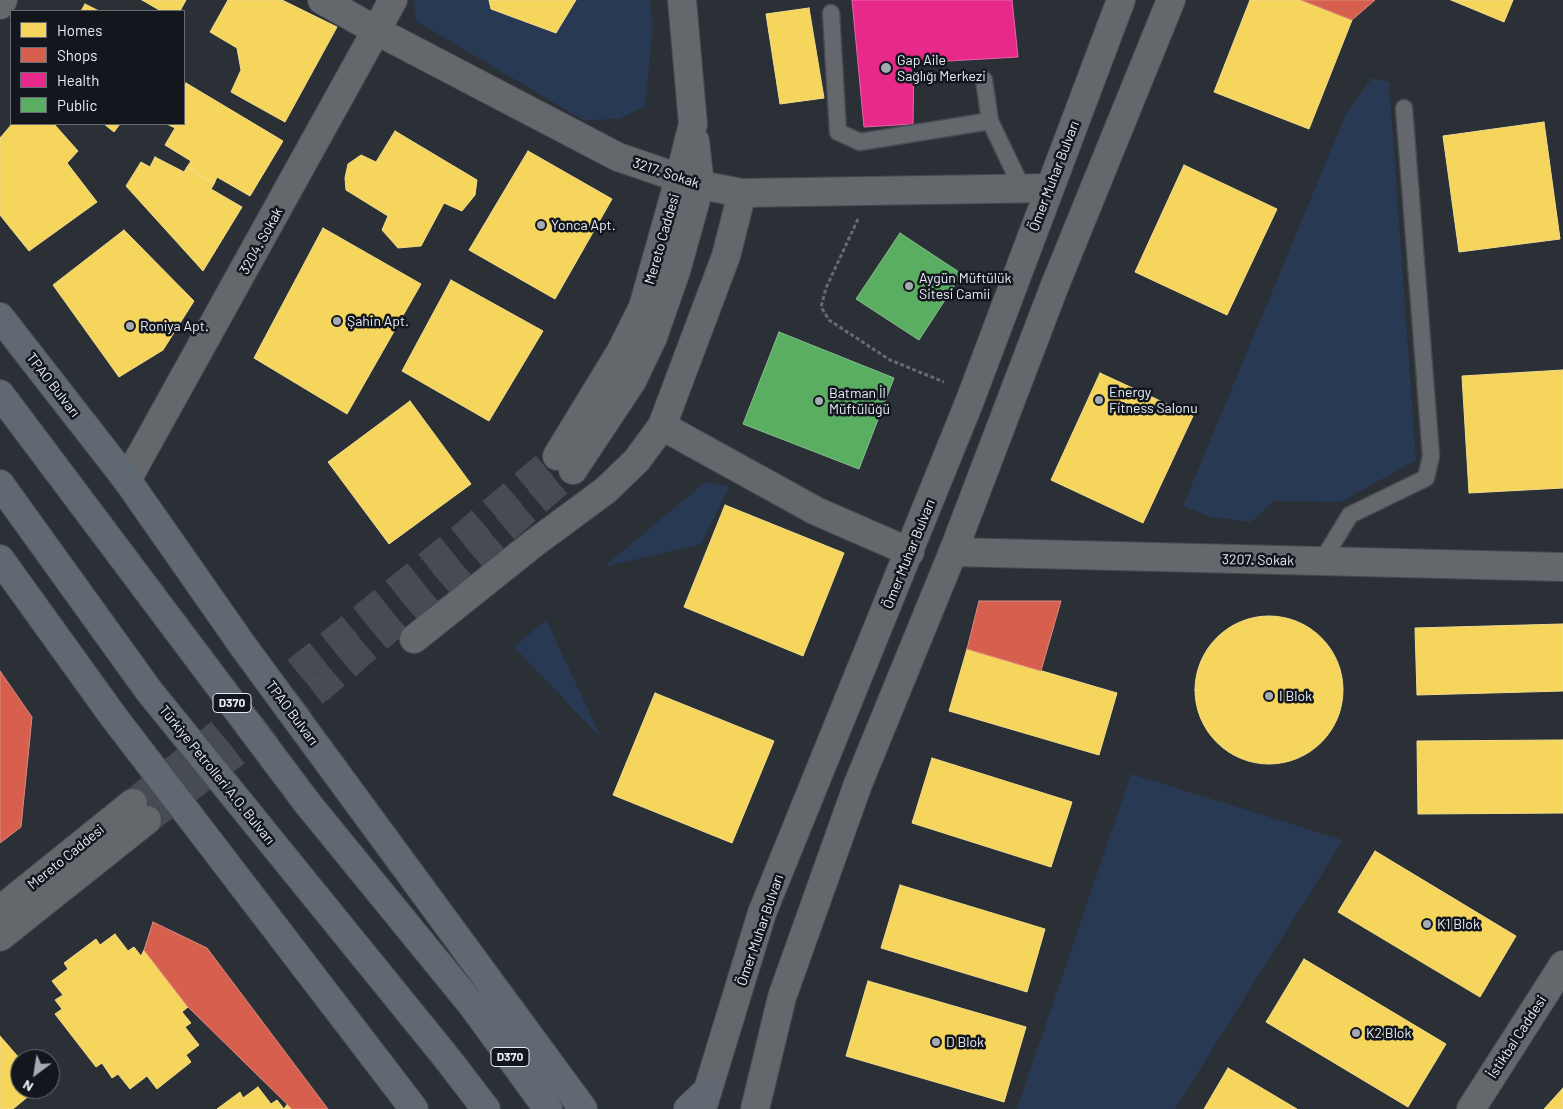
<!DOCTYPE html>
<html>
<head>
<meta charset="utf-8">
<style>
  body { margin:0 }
  #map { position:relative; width:1563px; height:1109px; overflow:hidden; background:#2b3037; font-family:Barlow,sans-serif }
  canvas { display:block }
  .legend { position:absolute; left:10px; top:10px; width:175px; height:115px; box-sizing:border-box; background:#13171d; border:1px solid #686d74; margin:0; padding:6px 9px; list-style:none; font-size:15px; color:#e7edf6 }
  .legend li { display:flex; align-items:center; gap:10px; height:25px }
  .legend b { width:25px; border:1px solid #686d74 }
  .north { position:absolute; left:10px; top:1049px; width:50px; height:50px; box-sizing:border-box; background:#13171d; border:1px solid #686d74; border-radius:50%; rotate:211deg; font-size:14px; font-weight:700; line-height:20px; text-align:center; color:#e7edf6 }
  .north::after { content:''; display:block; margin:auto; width:18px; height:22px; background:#a5abb3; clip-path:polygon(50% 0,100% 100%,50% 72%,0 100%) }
</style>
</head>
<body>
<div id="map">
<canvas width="1563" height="1109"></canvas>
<ul class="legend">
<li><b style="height:14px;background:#f6d55c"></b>Homes</li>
<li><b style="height:14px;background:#d6604d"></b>Shops</li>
<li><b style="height:14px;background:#e7298a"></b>Health</li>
<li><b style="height:14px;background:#5aae61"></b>Public</li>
</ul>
<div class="north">N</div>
</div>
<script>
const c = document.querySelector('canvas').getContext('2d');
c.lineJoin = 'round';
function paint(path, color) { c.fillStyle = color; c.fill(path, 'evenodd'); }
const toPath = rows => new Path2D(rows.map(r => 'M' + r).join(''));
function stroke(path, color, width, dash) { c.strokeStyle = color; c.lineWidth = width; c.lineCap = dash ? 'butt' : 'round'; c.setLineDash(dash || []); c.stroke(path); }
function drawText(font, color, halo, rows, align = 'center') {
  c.font = font + ' Barlow,sans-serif'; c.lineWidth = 5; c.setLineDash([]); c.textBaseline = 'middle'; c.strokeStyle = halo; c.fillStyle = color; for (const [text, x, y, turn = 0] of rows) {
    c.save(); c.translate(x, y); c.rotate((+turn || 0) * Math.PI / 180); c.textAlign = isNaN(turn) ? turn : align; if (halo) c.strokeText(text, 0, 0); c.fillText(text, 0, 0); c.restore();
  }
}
paint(toPath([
  [414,0,650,0,653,24,645,106,619,119,583,120,416,21],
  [1372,78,1389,82,1416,460,1341,502,1274,501,1251,522,1211,517,1183,506,1346,114],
  [705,482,729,487,701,544,604,567],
  [546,620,602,739,514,647],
  [1131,774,1343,840,1175,1109,1017,1109]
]), '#283953');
const homes = toPath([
  [142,0,186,0,180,11,161,11,142,0],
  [228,0,282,0,337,27,285,122,231,92,241,70,237,48,210,32,228,0],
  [489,0,576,0,556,33,491,9,489,0],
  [1250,0,1301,0,1352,20,1309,129,1214,92,1250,0],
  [1451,0,1513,0,1504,22,1451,0],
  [85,4,99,11,81,11,85,4],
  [809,8,824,98,780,104,766,14,809,8],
  [186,83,283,141,250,196,217,177,214,184,187,167,191,161,165,145,175,128,167,124,184,124,184,87,186,83],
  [1544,122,1560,239,1459,252,1443,136,1544,122],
  [12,124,54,124,78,151,67,163,97,202,29,251,0,215,0,138,12,124],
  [104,124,120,124,114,132,104,124],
  [395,131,477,180,475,195,462,211,444,203,421,246,398,248,382,230,388,216,346,190,345,178,348,164,361,155,376,162,395,131],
  [528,151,612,199,555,299,469,250,528,151],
  [155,157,184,172,187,167,214,184,211,189,242,207,203,271,126,186,141,162,150,167,155,157],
  [1184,165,1277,209,1227,315,1135,272,1184,165],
  [323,228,421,284,347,414,254,358,323,228],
  [124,230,194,301,163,350,119,377,53,285,124,230],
  [451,280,543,331,489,421,402,371,451,280],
  [1563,370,1563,488,1469,493,1462,376,1563,370],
  [1100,373,1193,416,1143,523,1051,480,1100,373],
  [410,401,471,484,389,544,328,462,410,401],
  [725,505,844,553,803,656,684,607,725,505],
  '1195 690a74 74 0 1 1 148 0a74 74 0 1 1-148 0Z',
  [1563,624,1563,691,1417,695,1415,628,1563,624],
  [967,649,1117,693,1099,755,949,711,967,649],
  [655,693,774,741,732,843,613,795,655,693],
  [1563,740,1563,813,1418,814,1417,741,1563,740],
  [932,758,1072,802,1051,867,912,823,932,758],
  [1375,851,1516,936,1480,997,1338,912,1375,851],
  [900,885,1045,929,1027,992,881,948,900,885],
  [115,934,128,951,134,947,141,956,144,950,188,1007,182,1012,191,1023,185,1027,199,1045,186,1055,191,1062,157,1089,147,1076,130,1089,118,1074,112,1078,102,1063,96,1067,55,1014,62,1009,55,1000,63,995,52,981,68,969,64,963,96,939,100,945,115,934],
  [1304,959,1446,1044,1408,1107,1266,1022,1304,959],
  [868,981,1026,1027,1004,1102,846,1056,868,981],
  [0,1036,20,1059,20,1089,37,1089,13,1109,0,1109,0,1036],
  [1228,1068,1297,1109,1204,1109,1228,1068],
  [258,1087,271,1104,277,1100,284,1109,288,1103,292,1109,217,1109,240,1092,243,1098,258,1087],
  [1563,1088,1563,1109,1544,1109,1563,1088]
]);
paint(homes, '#f6d55c');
stroke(homes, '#f2dc8a', 1);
const shops = toPath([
  [1301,0,1375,0,1352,20,1301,0],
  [979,601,1061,601,1041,671,967,649,979,601],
  [0,671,32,717,21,827,0,843,0,671],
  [153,922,207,948,328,1109,292,1109,188,1007,144,950,153,922]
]);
paint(shops, '#d6604d');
stroke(shops, '#db8a80', 1);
const health = toPath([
  [852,0,1012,0,1018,57,914,63,913,124,864,127,852,0]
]);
paint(health, '#e7298a');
stroke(health, '#e764aa', 1);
const public = toPath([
  [900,233,962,274,919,340,856,299,900,233],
  [779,332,894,378,859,469,743,424,779,332]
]);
paint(public, '#5aae61');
stroke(public, '#84c18e', 1);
stroke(toPath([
  [133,803,462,537,557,456],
  [147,820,324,685,573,470]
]), '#474c54', 28, [28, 14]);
const service = toPath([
  [831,13,838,132,860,142,990,121],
  [984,80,990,121,1022,188],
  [1322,561,1350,515,1426,478,1431,456,1404,108]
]);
const minor = toPath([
  [322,0,377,31,618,157,700,185,742,193,1050,188],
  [662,426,816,511,910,552],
  [127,480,393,0],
  [953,552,1563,567],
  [414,639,533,544,606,490,637,460,662,426,726,256,742,193]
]);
const tertiary = toPath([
  [0,5,3,0],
  [557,456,621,351,643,307,679,179,693,124,682,0],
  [573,470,632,381,653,337,676,271,700,185,695,141],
  [0,910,133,803],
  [0,937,147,820],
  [1471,1109,1563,965]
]);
const secondary = toPath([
  [702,1109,762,913,969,403,1121,0],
  [755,1109,782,997,858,784,953,552,1055,285,1171,0]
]);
const trunk = toPath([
  [0,317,127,480,243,646,583,1109],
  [0,394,308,804,472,1005,548,1109],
  [0,484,149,691,446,1057,486,1109],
  [0,559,113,716,414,1109],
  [688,1109,708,1090]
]);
stroke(service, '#474b51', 19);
stroke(minor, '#474b51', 30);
stroke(tertiary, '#474b51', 30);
stroke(secondary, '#474b51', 30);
stroke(trunk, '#474b51', 30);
stroke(toPath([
  [858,219,826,288,821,307,829,320,890,360,944,382]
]), '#666b70', 3, [4, 2.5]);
stroke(service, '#64686d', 16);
stroke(minor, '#64686d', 28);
stroke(tertiary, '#64686d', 28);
stroke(secondary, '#64686d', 28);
stroke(trunk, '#606872', 28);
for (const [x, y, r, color] of [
  [886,68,6,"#a5abb3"],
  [541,225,5,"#a5abb3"],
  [909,286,5,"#a5abb3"],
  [337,321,5,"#a5abb3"],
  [130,326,5,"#a5abb3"],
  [1099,400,5,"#a5abb3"],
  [819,401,5,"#a5abb3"],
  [1269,696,5,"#a5abb3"],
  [1427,924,5,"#a5abb3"],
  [1356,1033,5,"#a5abb3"],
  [936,1042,5,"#a5abb3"]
]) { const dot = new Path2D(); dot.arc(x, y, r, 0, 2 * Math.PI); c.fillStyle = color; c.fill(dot); stroke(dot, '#13171d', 2); }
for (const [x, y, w] of [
  [232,703,38],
  [510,1057,38]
]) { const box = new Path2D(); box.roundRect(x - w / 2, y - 9.5, w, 19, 4); c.fillStyle = '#13171d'; c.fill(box); stroke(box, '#e7edf6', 1); }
drawText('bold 12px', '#e7edf6', null, [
  ["D370",232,703],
  ["D370",510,1057]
]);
drawText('14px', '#e7edf6', '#13171d', [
  ["Gap Aile",897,60],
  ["Sağlığı Merkezi",897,76],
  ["Yonca Apt.",551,225],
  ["Aygün Müftülük",919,278],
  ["Sitesi Camii",919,294],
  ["Şahin Apt.",347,321],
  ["Roniya Apt.",140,326],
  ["Energy",1109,392],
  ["Fitness Salonu",1109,408],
  ["Batman İl",829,393],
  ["Müftülüğü",829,409],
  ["I Blok",1279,696],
  ["K1 Blok",1437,924],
  ["K2 Blok",1366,1033],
  ["D Blok",946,1042]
], 'left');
drawText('14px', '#e7edf6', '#13171d', [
  ["3217. Sokak",666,173,18],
  ["Ömer Muhar Bulvarı",1054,176,-69],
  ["Mereto Caddesi",662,239,-74],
  ["3204. Sokak",261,241,-61],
  ["TPAO Bulvarı",53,385,52],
  ["Ömer Muhar Bulvarı",909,554,-68],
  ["3207. Sokak",1258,560,1],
  ["TPAO Bulvarı",292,713,53],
  ["Türkiye Petrolleri A.O. Bulvarı",217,775,51],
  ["Mereto Caddesi",66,857,-39],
  ["Ömer Muhar Bulvarı",760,930,-71],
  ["İstikbal Caddesi",1517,1037,-57]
]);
</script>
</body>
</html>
